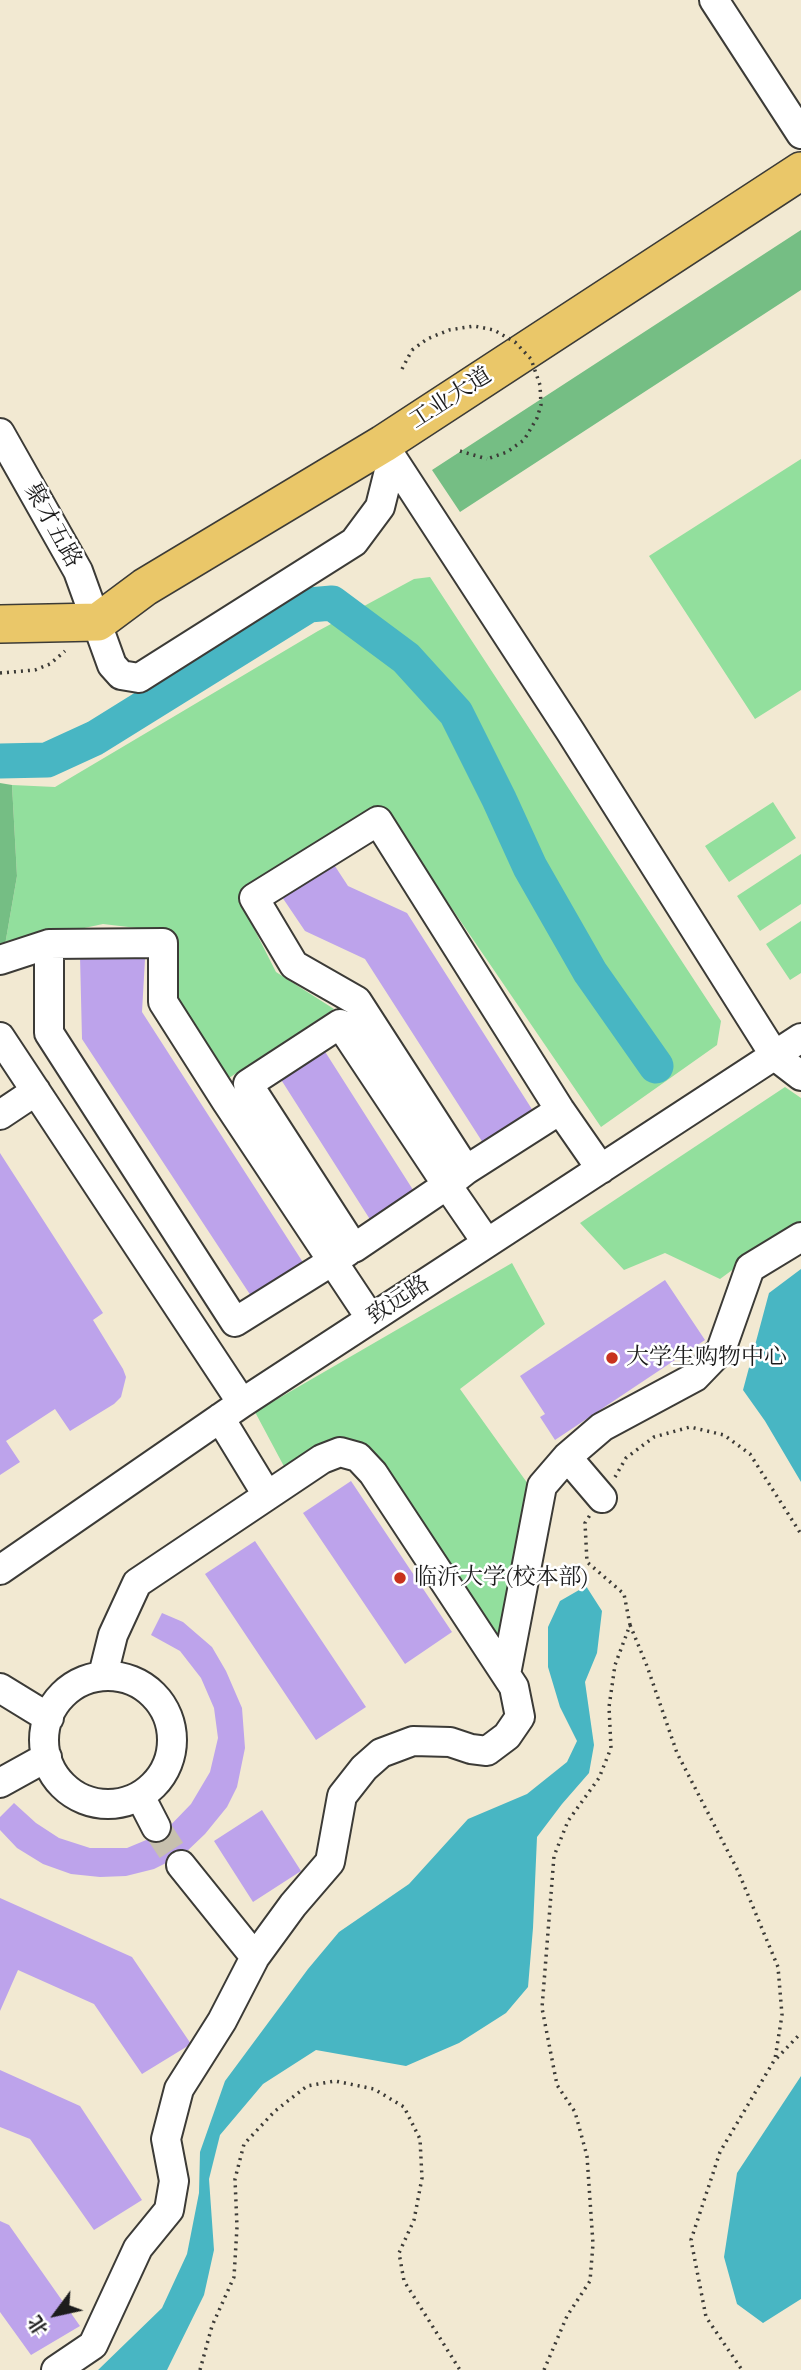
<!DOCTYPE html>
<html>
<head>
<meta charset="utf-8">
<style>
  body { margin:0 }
  #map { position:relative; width:801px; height:2370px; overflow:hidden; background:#f2e9d2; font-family:"IM FELL French Canon","Noto Serif SC",serif }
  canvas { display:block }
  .north { position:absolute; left:21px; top:2279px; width:70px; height:70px; -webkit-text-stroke:5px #fff; paint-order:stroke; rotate:237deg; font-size:19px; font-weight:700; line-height:28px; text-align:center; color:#1c1c1c }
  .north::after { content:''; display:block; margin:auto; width:24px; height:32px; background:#1c1c1c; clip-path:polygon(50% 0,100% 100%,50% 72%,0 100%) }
</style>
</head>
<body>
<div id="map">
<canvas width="801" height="2370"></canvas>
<div class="north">北</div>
</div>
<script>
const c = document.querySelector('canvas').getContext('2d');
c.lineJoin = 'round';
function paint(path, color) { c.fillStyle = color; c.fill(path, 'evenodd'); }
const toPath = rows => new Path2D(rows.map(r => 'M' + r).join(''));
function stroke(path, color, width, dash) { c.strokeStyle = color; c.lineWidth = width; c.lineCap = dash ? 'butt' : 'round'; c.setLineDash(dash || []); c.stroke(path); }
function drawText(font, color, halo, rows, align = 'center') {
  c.font = font + ' "IM FELL French Canon","Noto Serif SC",serif'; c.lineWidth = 5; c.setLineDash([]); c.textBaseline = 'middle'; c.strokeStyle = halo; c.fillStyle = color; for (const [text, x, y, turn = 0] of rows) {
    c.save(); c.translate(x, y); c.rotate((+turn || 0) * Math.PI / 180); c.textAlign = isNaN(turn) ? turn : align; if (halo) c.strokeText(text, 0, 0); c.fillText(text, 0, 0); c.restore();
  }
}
paint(toPath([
  [801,459,801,690,755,719,649,556],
  [430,577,721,1021,717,1045,601,1127,384,809,241,903,276,972,334,1009,229,1078,177,1000,171,932,103,924,5,945,17,876,12,785,55,787,318,631,414,579],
  [773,802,796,838,729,882,705,846],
  [801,854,801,904,760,931,737,896],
  [801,921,801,973,790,980,766,944],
  [785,1087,801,1098,801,1229,765,1246,720,1279,665,1253,624,1270,580,1223],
  [512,1263,545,1324,460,1389,528,1484,497,1642,374,1456,287,1472,255,1412]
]), '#92df9d');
paint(toPath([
  [801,230,801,290,460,512,432,470],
  [0,783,12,785,17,876,5,945,0,946]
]), '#75be84');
paint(toPath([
  [801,1269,801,1482,765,1421,743,1390,769,1293],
  [586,1586,602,1611,597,1653,585,1682,594,1745,589,1773,562,1804,537,1837,533,1928,528,1987,506,2013,459,2043,406,2066,316,2050,263,2084,220,2135,209,2179,214,2250,204,2295,167,2370,98,2370,162,2308,187,2254,199,2193,200,2152,225,2081,308,1969,339,1932,409,1884,468,1819,527,1794,567,1762,577,1741,560,1707,548,1667,548,1627,560,1601],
  [801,2076,801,2299,763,2323,737,2304,724,2257,737,2173]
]), '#48b6c3');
stroke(toPath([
  [0,761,47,760,95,738,309,605,332,603,406,658,456,713,499,799,530,867,590,972,656,1066]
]), '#48b6c3', 35);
paint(toPath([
  [331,860,348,886,407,913,535,1114,485,1146,365,959,305,931,280,894],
  [80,956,145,959,142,1012,304,1264,251,1296,82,1039],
  [324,1050,415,1193,371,1221,280,1078],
  [0,1153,103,1313,93,1320,123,1369,126,1377,121,1397,114,1404,70,1431,55,1409,6,1441,20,1462,0,1475],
  [665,1280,705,1340,555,1440,540,1417,545,1414,520,1376],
  [351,1481,452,1632,405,1664,303,1513],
  [255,1541,366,1707,316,1740,205,1574],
  [162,1613,183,1622,212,1647,226,1671,242,1708,245,1748,237,1787,227,1807,205,1834,184,1854,154,1869,126,1876,100,1877,71,1874,43,1864,17,1848,0,1830,0,1817,14,1803,36,1823,59,1838,90,1848,127,1848,163,1833,191,1804,210,1772,218,1738,214,1708,201,1678,180,1651,151,1635],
  [262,1810,301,1871,253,1902,214,1841],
  [0,1898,132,1957,191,2044,142,2074,94,2004,18,1970,0,2011],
  [0,2070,80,2106,142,2200,94,2230,30,2139,0,2127],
  [0,2221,9,2225,80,2326,31,2355,0,2312]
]), '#bda3eb');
stroke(toPath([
  [156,1827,181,1865]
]), '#c7c0ae', 28, [28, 14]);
const minor = toPath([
  [714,0,801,134],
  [0,433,78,571,112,665,121,675,139,678,354,542,380,507,392,459],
  [383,444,570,731,775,1056,801,1076],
  [49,944,49,1033,235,1322,347,1252],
  [0,960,49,944,163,943,163,1002,226,1101,371,1319],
  [0,1037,242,1403],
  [560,1110,466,1170,357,1001,294,965,254,898,378,821,560,1110,601,1169],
  [0,1115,36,1091],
  [466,1170,447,1185,354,1248,248,1084,340,1024,447,1185,456,1198,487,1243],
  [220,1418,267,1495],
  [567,1457,602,1498],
  [0,1570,242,1403,801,1038],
  [506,1674,542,1486,567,1457,602,1427,695,1377,721,1350,750,1268,801,1237],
  '44 1740a64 64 0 1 1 128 0a64 64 0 1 1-128 0Z',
  [0,1688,49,1718],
  [0,1783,47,1757],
  [140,1796,156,1827],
  [181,1865,255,1957],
  [56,2370,93,2345,138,2248,169,2210,174,2181,166,2139,179,2089,222,2021,255,1957,293,1905,330,1862,342,1796,364,1768,381,1753,413,1741,450,1742,471,1749,487,1751,507,1736,520,1717,514,1687,373,1473,358,1457,340,1452,322,1459,137,1583,113,1635,103,1675]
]);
const major = toPath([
  [0,624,98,622,145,587,383,444,801,171]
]);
stroke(minor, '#3c3b37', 32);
stroke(major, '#3c3b37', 40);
stroke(toPath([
  [402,369,412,350],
  [460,451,487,459],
  [0,673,35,670,50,664,65,651],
  [615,1477,626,1458,654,1437,690,1427,724,1435,750,1454,801,1534],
  [630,1625,647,1666,677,1753,738,1871,778,1967,782,2015,775,2059,720,2152,691,2240,706,2317,742,2370],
  [777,2058,801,2033],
  [200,2370,212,2326,234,2277,237,2227,235,2179,244,2144,275,2111,307,2086,335,2081,374,2089,404,2107,420,2139,422,2178,414,2220,399,2253,404,2281,460,2370],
  [544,2370,567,2316,590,2281,593,2244,587,2156,575,2112,557,2085,542,2008,554,1856,568,1821,599,1778,611,1748,609,1707,615,1665,630,1625,624,1594,587,1562,585,1523,590,1515]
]), '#3c3b37', 3.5, [2, 5]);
stroke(minor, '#fff', 28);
stroke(major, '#eac769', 37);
stroke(toPath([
  [412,350,427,339,449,330,474,326,494,330,515,342,531,359,540,385,541,405,537,418,524,440,507,452,487,459]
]), '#3c3b37', 3.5, [2, 5]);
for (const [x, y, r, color] of [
  [612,1358,7,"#c8321e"],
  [400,1578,7,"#c8321e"]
]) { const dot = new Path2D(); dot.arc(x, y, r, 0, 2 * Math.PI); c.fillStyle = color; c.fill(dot); stroke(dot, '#fff', 2.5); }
drawText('23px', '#1c1c1c', '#fff', [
  ["工业大道",451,399,-33],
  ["聚才五路",52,526,61],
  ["致远路",399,1301,-33]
]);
drawText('23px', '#1c1c1c', '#fff', [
  ["大学生购物中心",626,1358],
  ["临沂大学(校本部)",414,1578]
], 'left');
</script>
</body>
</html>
